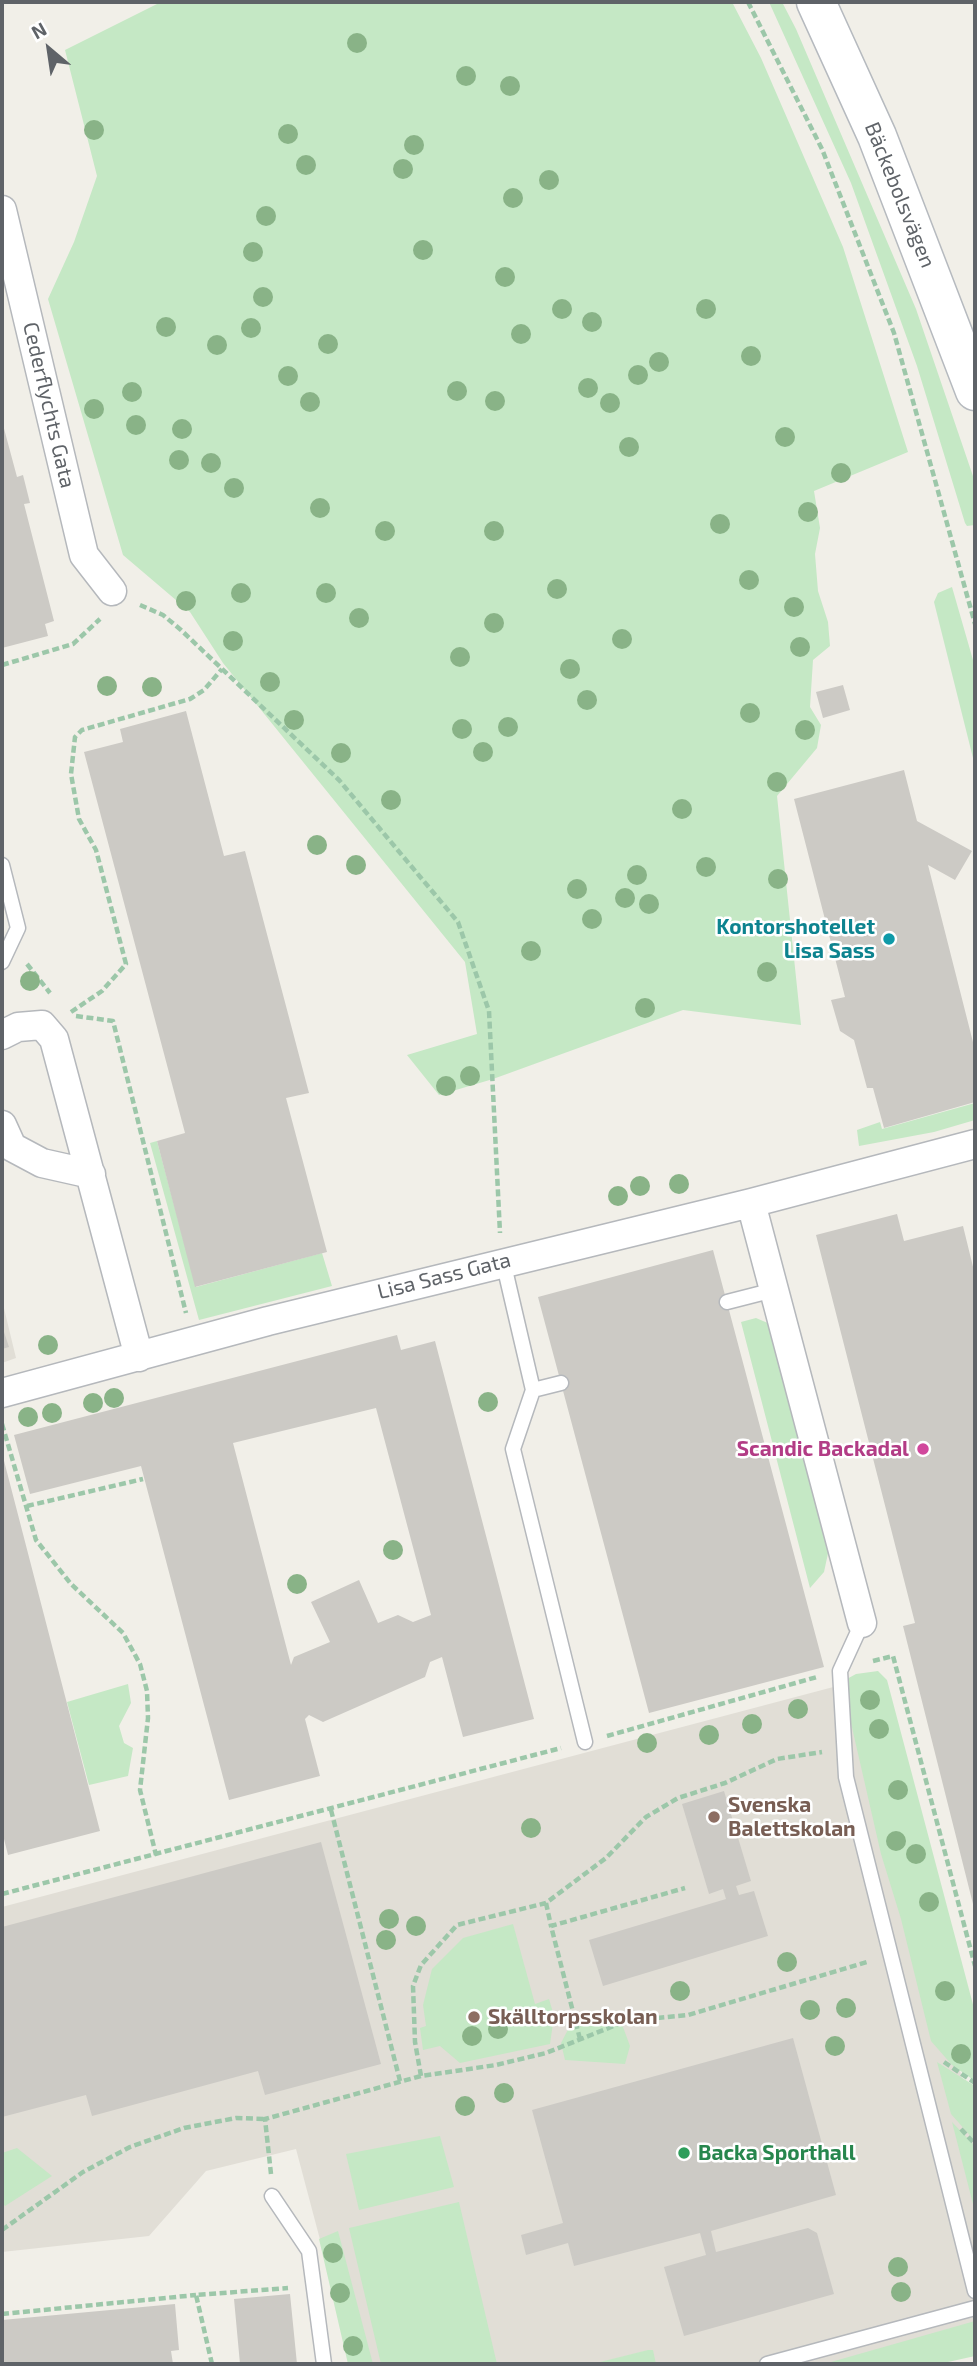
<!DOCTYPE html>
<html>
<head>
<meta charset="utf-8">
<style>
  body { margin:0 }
  #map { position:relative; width:977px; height:2366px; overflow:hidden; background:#f1efe8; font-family:"Exo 2",sans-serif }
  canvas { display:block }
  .frame { position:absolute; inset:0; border:4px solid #5f6368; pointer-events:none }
  .north { position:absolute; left:14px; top:14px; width:70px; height:70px; -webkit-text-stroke:5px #fff; paint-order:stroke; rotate:331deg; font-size:19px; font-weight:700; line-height:28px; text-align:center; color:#5f6368 }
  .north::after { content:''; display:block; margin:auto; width:24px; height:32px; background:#5f6368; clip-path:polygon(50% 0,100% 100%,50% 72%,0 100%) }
</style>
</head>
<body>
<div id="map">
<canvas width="977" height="2366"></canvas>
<div class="frame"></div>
<div class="north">N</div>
</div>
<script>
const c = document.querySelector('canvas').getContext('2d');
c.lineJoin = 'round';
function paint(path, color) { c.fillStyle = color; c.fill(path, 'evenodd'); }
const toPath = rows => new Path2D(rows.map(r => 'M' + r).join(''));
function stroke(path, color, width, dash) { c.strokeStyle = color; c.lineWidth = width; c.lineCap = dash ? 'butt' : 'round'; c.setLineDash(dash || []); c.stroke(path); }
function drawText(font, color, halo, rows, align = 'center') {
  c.font = font + ' "Exo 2",sans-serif'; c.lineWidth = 5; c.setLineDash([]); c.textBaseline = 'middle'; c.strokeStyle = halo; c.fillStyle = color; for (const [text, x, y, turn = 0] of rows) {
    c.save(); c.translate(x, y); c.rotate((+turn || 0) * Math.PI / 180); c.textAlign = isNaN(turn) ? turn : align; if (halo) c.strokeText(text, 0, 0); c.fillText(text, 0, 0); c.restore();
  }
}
paint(toPath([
  [2,1300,16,1358,2,1363],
  [856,1681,975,2127,975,2326,834,2364,353,2364,296,2149,206,2171,149,2236,2,2252,2,1907]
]), '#e1ded6');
paint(toPath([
  [161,2,732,2,761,58,843,247,908,452,814,491,820,528,815,554,818,591,828,622,830,646,813,660,810,707,821,725,817,748,777,796,801,1025,683,1010,493,1079,439,1095,407,1055,477,1034,465,962,223,663,190,612,123,555,48,299,74,242,97,176,65,50],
  [769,2,782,2,796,29,916,309,975,482,975,525,967,526,965,523,917,366,851,183],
  [952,587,975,667,975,766,934,602,938,593],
  [975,1103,975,1120,934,1132,859,1146,857,1130,880,1122,882,1129],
  [157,1141,196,1287,322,1253,332,1286,199,1320,150,1143],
  [756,1318,770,1324,830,1544,824,1572,810,1588,741,1322],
  [878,1671,887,1680,975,2012,975,2081,952,2065,931,2041,901,1919,881,1854,845,1697,845,1680,856,1674],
  [128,1684,131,1703,119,1726,124,1743,133,1748,128,1776,89,1785,67,1702],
  [513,1924,535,2004,549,1999,554,2016,550,2044,460,2063,440,2046,423,2050,420,2028,426,2026,423,2005,432,1969,463,1938],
  [598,2014,612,2017,623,2027,630,2046,625,2064,565,2060,561,2043,572,2022,581,2016],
  [937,2062,975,2086,975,2141,951,2114],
  [952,2122,975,2146,975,2212],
  [440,2136,454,2187,359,2210,346,2154],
  [17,2148,52,2176,5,2206,2,2202,2,2153],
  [459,2202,497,2364,381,2364,349,2228],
  [338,2231,373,2364,348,2364,319,2239],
  [975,2321,975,2356,939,2364,824,2364],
  [648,2350,653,2350,656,2364,592,2364]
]), '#c5e8c5');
paint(toPath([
  [2,421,17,477,23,475,30,503,24,504,54,621,45,624,48,636,2,648],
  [843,685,850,710,823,718,816,692],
  [186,711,224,856,245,851,309,1093,286,1098,327,1252,195,1287,157,1141,185,1133,84,752,123,742,120,729],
  [904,770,917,821,972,851,955,880,928,865,975,1050,975,1102,884,1128,873,1088,867,1088,854,1040,840,1031,831,1000,845,997,794,799],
  [897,1214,904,1241,963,1226,975,1275,974,1908,903,1626,915,1623,816,1235],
  [713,1250,824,1667,649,1713,538,1297],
  [2,1326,9,1347,2,1349],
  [397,1335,401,1350,435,1341,534,1719,463,1737,442,1657,430,1662,425,1677,323,1722,309,1715,305,1719,320,1776,229,1800,141,1466,30,1494,14,1435],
  [376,1408,431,1615,413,1622,398,1615,378,1623,359,1580,311,1602,330,1642,294,1657,291,1665,233,1443],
  [2,1453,100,1831,8,1855,2,1831],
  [724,1791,751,1881,736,1886,739,1895,754,1891,768,1936,603,1986,589,1940,726,1899,723,1889,709,1894,682,1804],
  [321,1842,381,2064,265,2095,258,2071,92,2116,86,2095,2,2117,2,1927],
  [793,2038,836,2195,711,2231,716,2252,808,2228,817,2233,834,2294,684,2336,664,2267,706,2255,700,2233,574,2266,568,2243,526,2255,521,2235,563,2223,532,2110],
  [290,2294,297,2364,240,2364,234,2299],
  [175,2304,179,2350,171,2351,173,2364,2,2364,2,2320]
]), '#cccac5');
const lane = toPath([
  [2,865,18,928,2,962],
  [503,1261,533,1390,513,1449,585,1742],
  [727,1302,774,1290],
  [533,1390,561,1383],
  [862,1623,840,1671,846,1777,975,2291],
  [272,2196,309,2251,324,2364],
  [767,2364,975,2308]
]);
const street = toPath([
  [2,210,84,555,112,591],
  [2,1035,18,1027,42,1025,54,1039,139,1357],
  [2,1125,12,1147,42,1163,91,1174],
  [751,1203,862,1623],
  [2,1393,268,1321,751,1203,975,1144]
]);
const secondary = toPath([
  [816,2,877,136,975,391]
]);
stroke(lane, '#b5b8bc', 17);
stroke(street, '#b5b8bc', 31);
stroke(secondary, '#b6babf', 41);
stroke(toPath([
  [748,2,822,149,894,333,975,624],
  [140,605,163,615,181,630,339,780,458,922,489,1011,500,1233],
  [2,665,73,644,100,619],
  [27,964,50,993],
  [71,1012,102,991,126,964,96,850,79,819,71,774,75,737,82,730,190,699,204,690,222,669],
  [76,1016,113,1021,186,1313],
  [2,1424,36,1540,71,1584,123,1633,140,1664,147,1691,148,1718,140,1790,156,1855],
  [27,1506,143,1479],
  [873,1661,893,1656,975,1966],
  [607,1736,817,1677],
  [331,1810,400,2081],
  [2,1894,561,1748],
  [546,1903,551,1926],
  [580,2039,551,1926,685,1888],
  [944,2062,975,2083],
  [421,2076,415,2042,413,1986,421,1965,457,1925,546,1903,606,1858,646,1817,678,1798,725,1783,777,1759,822,1752],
  [961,2129,975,2144],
  [271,2174,265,2119,421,2076,496,2065,546,2053,626,2021,688,2015,867,1962],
  [2,2230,83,2172,130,2147,184,2128,236,2118,265,2119],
  [2,2314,196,2295],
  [212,2364,196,2295,288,2288]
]), '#9cc7a9', 4.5, [7, 3.5]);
stroke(lane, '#fff', 14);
stroke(street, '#fff', 28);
stroke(secondary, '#fff', 38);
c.fillStyle = '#89b387';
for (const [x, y] of [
  [357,43],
  [466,76],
  [510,86],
  [94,130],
  [288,134],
  [414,145],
  [306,165],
  [403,169],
  [549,180],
  [513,198],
  [266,216],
  [423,250],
  [253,252],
  [505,277],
  [263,297],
  [562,309],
  [706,309],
  [592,322],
  [166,327],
  [251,328],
  [521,334],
  [328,344],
  [217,345],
  [751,356],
  [659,362],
  [638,375],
  [288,376],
  [588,388],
  [457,391],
  [132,392],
  [495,401],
  [310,402],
  [610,403],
  [94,409],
  [136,425],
  [182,429],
  [785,437],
  [629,447],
  [179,460],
  [211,463],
  [841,473],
  [234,488],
  [320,508],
  [808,512],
  [720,524],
  [385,531],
  [494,531],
  [749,580],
  [557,589],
  [241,593],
  [326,593],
  [186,601],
  [794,607],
  [359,618],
  [494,623],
  [622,639],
  [233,641],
  [800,647],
  [460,657],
  [570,669],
  [270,682],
  [107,686],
  [152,687],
  [587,700],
  [750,713],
  [294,720],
  [508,727],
  [462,729],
  [805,730],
  [483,752],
  [341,753],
  [777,782],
  [391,800],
  [682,809],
  [317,845],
  [356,865],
  [706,867],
  [637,875],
  [778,879],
  [577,889],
  [625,898],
  [649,904],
  [592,919],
  [531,951],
  [767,972],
  [30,981],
  [645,1008],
  [470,1076],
  [446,1086],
  [679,1184],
  [640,1186],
  [618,1196],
  [48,1345],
  [114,1398],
  [488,1402],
  [93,1403],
  [52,1413],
  [28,1417],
  [393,1550],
  [297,1584],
  [870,1700],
  [798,1709],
  [752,1724],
  [879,1729],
  [709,1735],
  [647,1743],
  [898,1790],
  [531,1828],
  [896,1841],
  [916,1854],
  [929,1902],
  [389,1919],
  [416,1926],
  [386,1940],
  [787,1962],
  [680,1991],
  [945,1991],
  [846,2008],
  [810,2010],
  [498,2029],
  [472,2036],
  [835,2046],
  [961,2054],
  [504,2093],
  [465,2106],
  [333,2253],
  [898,2267],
  [901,2292],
  [340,2293],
  [353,2346]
]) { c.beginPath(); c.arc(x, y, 10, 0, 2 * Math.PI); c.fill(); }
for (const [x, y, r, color] of [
  [889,939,7,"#0f9aa8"],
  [923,1449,7,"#d1479c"],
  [714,1817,7,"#8d6e63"],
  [474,2017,7,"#8d6e63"],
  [684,2153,7,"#2e9e5b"]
]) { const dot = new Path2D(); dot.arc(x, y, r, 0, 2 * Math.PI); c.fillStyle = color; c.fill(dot); stroke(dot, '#fff', 2.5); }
drawText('21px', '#5f6368', '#fff', [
  ["Bäckebolsvägen",900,195,68],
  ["Cederflychts Gata",49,405,77],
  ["Lisa Sass Gata",444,1276,-14]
]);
drawText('bold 21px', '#0d838f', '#fff', [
  ["Kontorshotellet",875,927],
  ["Lisa Sass",875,951]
], 'right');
drawText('bold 21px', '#b23c85', '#fff', [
  ["Scandic Backadal",909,1449]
], 'right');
drawText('bold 21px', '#785e54', '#fff', [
  ["Svenska",728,1805],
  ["Balettskolan",728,1829],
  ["Skälltorpsskolan",488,2017]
], 'left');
drawText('bold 21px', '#27864d', '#fff', [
  ["Backa Sporthall",698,2153]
], 'left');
</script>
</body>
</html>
